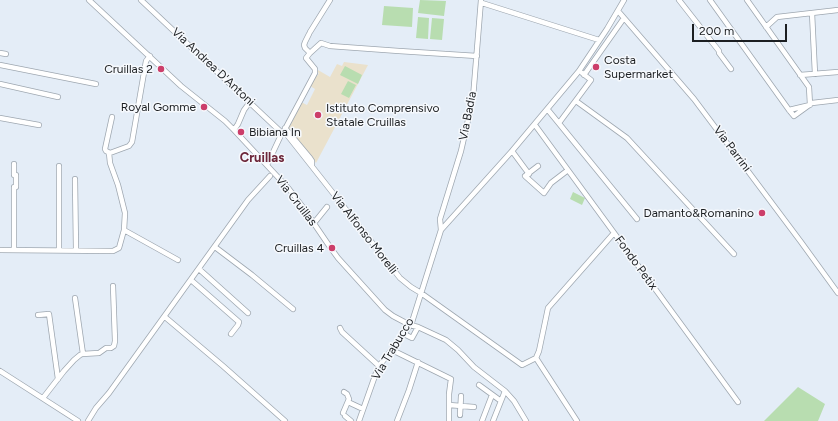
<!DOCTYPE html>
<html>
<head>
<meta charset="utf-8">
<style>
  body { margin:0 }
  #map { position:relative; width:838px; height:421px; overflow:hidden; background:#e4edf7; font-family:Figtree,sans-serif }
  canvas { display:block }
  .scale { position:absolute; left:692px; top:24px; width:95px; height:18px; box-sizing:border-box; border:2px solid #1c1f22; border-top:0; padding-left:5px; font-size:12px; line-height:14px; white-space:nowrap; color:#1c1f22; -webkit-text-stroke:3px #f6f9fd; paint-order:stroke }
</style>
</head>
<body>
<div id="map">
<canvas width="838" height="421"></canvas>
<div class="scale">200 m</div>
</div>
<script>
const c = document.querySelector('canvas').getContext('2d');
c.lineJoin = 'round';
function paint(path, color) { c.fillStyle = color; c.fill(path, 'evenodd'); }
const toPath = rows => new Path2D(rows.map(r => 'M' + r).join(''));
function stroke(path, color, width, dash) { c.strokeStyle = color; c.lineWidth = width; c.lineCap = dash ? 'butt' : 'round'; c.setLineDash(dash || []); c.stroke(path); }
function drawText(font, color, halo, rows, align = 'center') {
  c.font = font + ' Figtree,sans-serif'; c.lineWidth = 3; c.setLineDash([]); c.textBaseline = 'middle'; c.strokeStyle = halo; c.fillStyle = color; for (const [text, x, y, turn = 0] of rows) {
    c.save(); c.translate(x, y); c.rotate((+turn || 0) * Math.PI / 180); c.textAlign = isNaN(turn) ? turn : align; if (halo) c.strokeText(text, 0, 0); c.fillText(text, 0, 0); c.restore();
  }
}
paint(toPath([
  [344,62,368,65,316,163,313,159,313,157,311,156,289,128,289,125,301,102,307,105,315,89,310,86,315,75,317,76,319,73,317,72,318,70,330,77,337,64,342,66]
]), '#eae1cc');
paint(toPath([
  [420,0,446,1,444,16,418,13],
  [384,6,413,8,412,27,382,25],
  [418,17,429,18,428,39,416,38],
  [432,18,444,19,442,40,430,39],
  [345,66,362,75,358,84,340,75],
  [348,81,356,85,349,98,341,94],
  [573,192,585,198,582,205,570,199],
  [798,387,825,404,818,421,764,421]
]), '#b8ddb0');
const minor = toPath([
  [89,0,181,86,225,121,234,130,289,189,302,206,330,247,338,258,385,310,393,316,410,325,418,327,446,340,458,350,474,367,505,391,514,401,526,421],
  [141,0,282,133,284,131],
  [679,0,719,51,719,53,731,69],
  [710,0,789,110,794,116,812,103,838,100],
  [747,0,809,87,810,105,789,110],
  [482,3,599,40],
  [618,11,694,99,801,242,838,293],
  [812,13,815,74],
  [766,27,777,17,838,10],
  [310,32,330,0],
  [0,53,6,54],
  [310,53,321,43,330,46,399,51,477,56],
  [0,65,96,84],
  [584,75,624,18],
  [800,75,838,72],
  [0,84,58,97],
  [576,101,627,138,734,254],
  [548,110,637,219],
  [112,117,105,149,106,151,110,153,129,146,132,142,146,61,150,56],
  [0,118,39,125],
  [559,123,591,80,582,73],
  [535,125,738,402],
  [285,128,310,158,312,161,312,166],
  [234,130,238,124,244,110,250,102],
  [284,131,400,278,411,287,421,293,522,365,536,358],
  [284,131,315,73,315,69,306,58,310,53,305,48,304,45,305,42,309,34],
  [512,151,529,174],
  [14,164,14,175,16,175,16,187,14,187,14,250],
  [267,165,282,133],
  [538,166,525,176,544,193,551,183,568,170],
  [75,179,76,250],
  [314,223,327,207],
  [124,230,178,260],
  [441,230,512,151,579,71,607,29,624,0],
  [215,247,252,275,293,309],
  [0,250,113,251,119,248,124,230,125,213,118,185,110,163,109,153],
  [59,250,59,166],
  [199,269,248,313],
  [191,280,239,322,238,325,231,334],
  [75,298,83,354],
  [38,315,49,314,58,379],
  [165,317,223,366,285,421],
  [340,328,342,332,379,366],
  [404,334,412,338,418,327],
  [392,350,451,379,449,394,449,421],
  [536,358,539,351,548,308,614,233],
  [536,358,577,421],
  [0,371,78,421],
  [479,385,501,401],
  [43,398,64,371,74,360,80,355,82,354,99,353,106,348,111,348,114,346,115,341,113,286],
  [348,402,363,409],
  [449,405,474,407],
  [343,413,349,399,347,394,344,392],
  [460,415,461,396],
  [345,416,351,421],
  [88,421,96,408,109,393,248,200,270,176],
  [359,421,376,373,379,366,404,334,412,322,441,230,440,219,461,151,473,98,481,0],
  [397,421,409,390,418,362],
  [482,421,492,395],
  [493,421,505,391]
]);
stroke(minor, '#9ea7b0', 6);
stroke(minor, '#fff', 4.5);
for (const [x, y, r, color] of [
  [596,67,4,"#cc3e6a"],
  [161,69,4,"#cc3e6a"],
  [204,107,4,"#cc3e6a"],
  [318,115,4,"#cc3e6a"],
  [241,132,4,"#cc3e6a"],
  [762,213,4,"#cc3e6a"],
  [332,248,4,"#cc3e6a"]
]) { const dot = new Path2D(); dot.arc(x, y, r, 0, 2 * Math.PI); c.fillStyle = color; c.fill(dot); stroke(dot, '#f6f9fd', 1.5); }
drawText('12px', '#1c1f22', '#f6f9fd', [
  ["Costa",604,60,"left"],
  ["Supermarket",604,74,"left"],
  ["Cruillas 2",153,69],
  ["Royal Gomme",196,107],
  ["Istituto Comprensivo",326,108,"left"],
  ["Statale Cruillas",326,122,"left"],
  ["Bibiana In",249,132,"left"],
  ["Damanto&Romanino",754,213],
  ["Cruillas 4",324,248]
], 'right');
drawText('12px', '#1c1f22', '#f6f9fd', [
  ["Via Andrea D'Antoni",213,67,43],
  ["Via Badia",468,116,-79],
  ["Via Parrini",732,149,53],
  ["Via Cruillas",296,201,52],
  ["Via Alfonso Morelli",364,233,52],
  ["Fondo Petix",636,263,54],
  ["Via Trabucco",393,349,-59]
]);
drawText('bold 13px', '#6e283b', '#f6f9fd', [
  ["Cruillas",262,158]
]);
</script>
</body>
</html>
